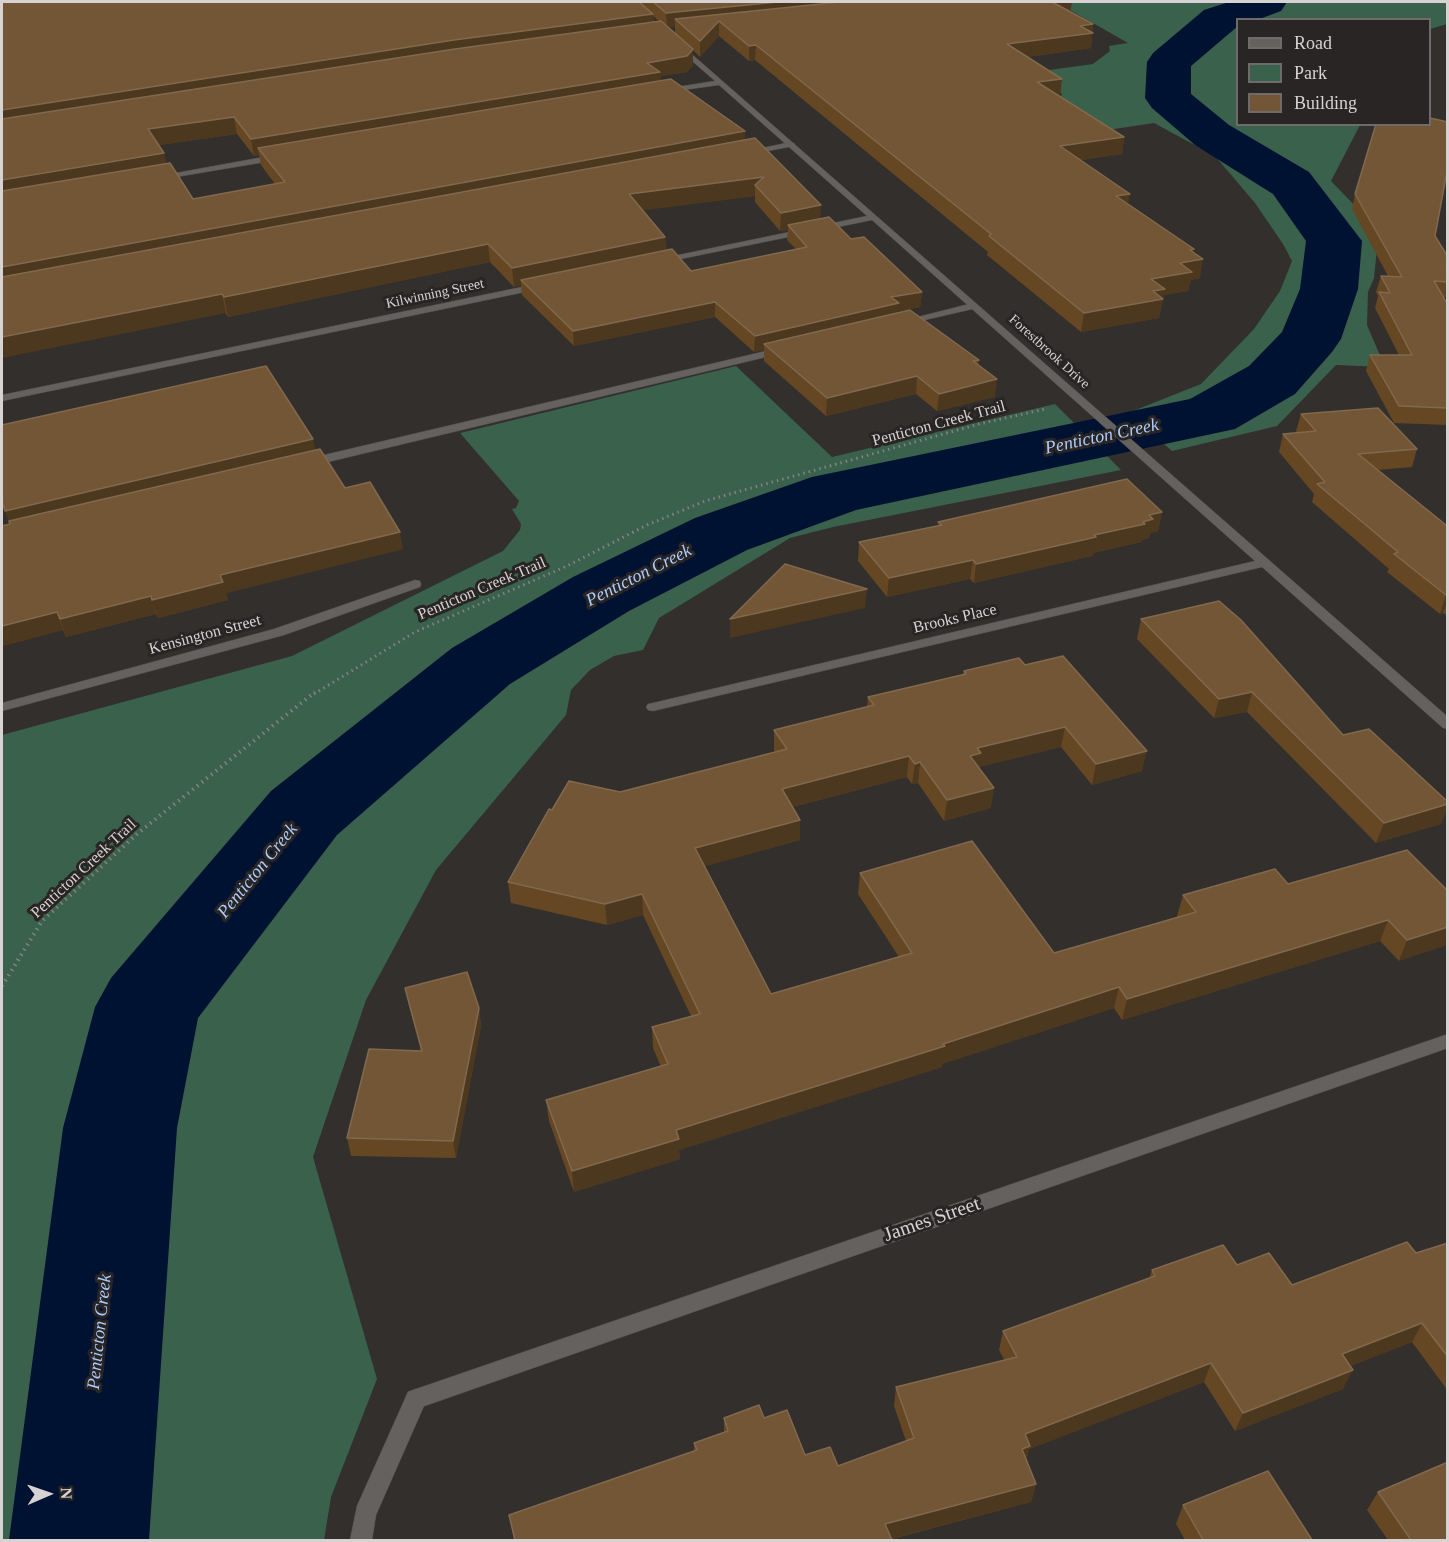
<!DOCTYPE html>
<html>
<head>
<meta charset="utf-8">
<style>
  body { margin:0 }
  #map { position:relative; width:1449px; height:1542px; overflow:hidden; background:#332f2d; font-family:Georgia,serif }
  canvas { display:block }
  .frame { position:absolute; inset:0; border:3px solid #d6d3d2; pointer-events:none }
  .legend { position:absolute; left:1236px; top:18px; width:195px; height:108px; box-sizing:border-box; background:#292524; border:2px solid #6e6b6a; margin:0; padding:8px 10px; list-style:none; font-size:18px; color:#d6d3d2 }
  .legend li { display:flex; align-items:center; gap:12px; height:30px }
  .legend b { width:30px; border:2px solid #6e6b6a }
  .north { position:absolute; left:18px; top:1464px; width:60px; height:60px; -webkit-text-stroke:4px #292524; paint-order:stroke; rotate:88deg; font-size:16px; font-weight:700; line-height:24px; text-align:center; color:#d6d3d2 }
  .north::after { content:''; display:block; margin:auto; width:21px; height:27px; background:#d6d3d2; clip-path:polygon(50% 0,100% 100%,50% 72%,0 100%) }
</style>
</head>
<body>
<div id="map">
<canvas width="1449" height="1542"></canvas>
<div class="frame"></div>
<ul class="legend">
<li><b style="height:8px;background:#65615f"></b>Road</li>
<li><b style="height:16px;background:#39614c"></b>Park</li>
<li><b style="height:16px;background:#725636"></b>Building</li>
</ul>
<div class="north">N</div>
</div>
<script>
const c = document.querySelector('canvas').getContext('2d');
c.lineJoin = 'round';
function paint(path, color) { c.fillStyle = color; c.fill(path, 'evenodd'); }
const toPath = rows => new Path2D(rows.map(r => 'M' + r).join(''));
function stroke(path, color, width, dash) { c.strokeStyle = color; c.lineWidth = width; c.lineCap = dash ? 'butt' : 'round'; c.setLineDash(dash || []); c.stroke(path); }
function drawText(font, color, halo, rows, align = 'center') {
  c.font = font + ' Georgia,serif'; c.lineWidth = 6; c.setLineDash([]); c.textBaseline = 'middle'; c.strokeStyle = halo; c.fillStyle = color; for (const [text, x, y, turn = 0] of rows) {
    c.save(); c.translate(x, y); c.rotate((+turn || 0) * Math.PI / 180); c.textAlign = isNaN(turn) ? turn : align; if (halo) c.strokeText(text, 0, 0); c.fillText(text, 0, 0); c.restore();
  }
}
paint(toPath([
  [1056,2,1447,2,1447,24,1430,29,1430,20,1238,20,1238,124,1360,125,1331,181,1359,210,1377,249,1374,278,1368,292,1367,325,1385,367,1336,365,1277,426,1172,451,1128,413,1201,384,1254,329,1280,291,1292,261,1283,244,1255,203,1215,156,1154,123,1101,131,1058,98,1062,95,1053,76,1042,71,1093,64,1110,51,1109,46,1128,43],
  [736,366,832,457,1055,404,1121,470,833,527,790,538,659,618,643,650,614,656,590,670,571,690,566,715,436,870,366,1000,313,1157,377,1379,331,1497,324,1540,2,1540,2,735,292,656,503,551,520,530,521,524,512,509,516,508,519,501,460,433]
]), '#39614c');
paint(toPath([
  [1229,2,1287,2,1281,11,1257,20,1238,20,1238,26,1191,66,1191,94,1229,125,1309,172,1362,241,1358,289,1341,339,1332,352,1295,394,1235,429,856,510,747,550,629,611,510,684,337,835,198,1018,177,1128,149,1540,9,1540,63,1128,95,1007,111,978,271,791,452,648,573,577,695,518,812,477,1190,399,1249,366,1282,332,1300,289,1306,241,1273,194,1195,145,1152,108,1145,98,1147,62,1153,53,1204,10,1229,2]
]), '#001232');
const service = toPath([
  [791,142,795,144,794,146,747,155,743,152,791,142],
  [973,303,978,306,977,308,903,325,898,322,973,303],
  [783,347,787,348,787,352,307,467,301,463,307,459,783,347],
  [416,1389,424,1392,427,1399,376,1515,372,1540,350,1540,357,1506,408,1392,416,1389]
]);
const minor = toPath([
  [679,43,1448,717,1448,729,1443,728,1262,567,653,711,648,710,646,707,648,704,653,703,1255,561,872,220,656,264,654,262,659,259,867,216,719,85,661,93,661,89,664,89,715,81,676,47,679,43],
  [280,154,283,155,283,159,158,180,154,177,280,154],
  [541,283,546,286,544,288,2,401,2,395,541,283],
  [415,580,420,581,421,584,420,587,284,635,2,711,2,703,274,629,415,580],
  [1448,1034,1448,1048,416,1409,408,1406,405,1399,408,1392,416,1389,1448,1034]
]);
stroke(service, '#4f4c4b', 1);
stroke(minor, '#4f4c4b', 1);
stroke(toPath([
  [314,694,415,632,567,566,647,525,705,501,979,424,1045,409]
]), '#858180', 3, [1.5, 4]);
stroke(toPath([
  [2,986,42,921,137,834,315,692]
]), '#858180', 4, [1.5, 4.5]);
paint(service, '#65615f');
paint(minor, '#65615f');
paint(toPath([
  [2,2,1072,2,1070,11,1093,24,1091,48,1027,57,1062,79,1060,95,1058,96,1124,137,1122,154,1081,160,1129,204,1194,249,1193,252,1200,278,1191,280,1188,291,1164,295,1159,318,1081,332,987,255,988,252,755,60,749,61,719,36,700,57,693,50,693,65,687,72,661,76,661,81,745,140,821,219,851,239,922,292,920,307,898,311,898,313,979,360,978,365,995,397,937,411,916,394,826,416,764,361,764,350,754,352,715,317,574,346,522,295,521,285,514,287,490,262,228,317],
  [653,16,659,21,654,22],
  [669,27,675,27,675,33],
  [237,134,254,156,259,155,261,165,275,184,193,199,166,163,164,153,159,145],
  [755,196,755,202,780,231,788,230,787,240,796,249,691,271,666,250,665,237,643,210],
  [1355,194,1435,236,1448,257,1448,297,1443,297,1448,305,1448,425,1394,423,1366,371,1370,355,1399,355,1375,308,1378,296,1376,292,1381,276,1388,276,1352,209],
  [1301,414,1417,449,1412,467,1378,470,1446,525,1448,524,1448,616,1443,613,1440,614,1387,572,1389,569,1312,502,1314,494,1279,452,1283,434,1297,433,1296,431],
  [313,439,315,450,345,488,403,549,226,593,228,600,158,618,156,614,66,637,63,630,2,646,2,526,10,524,2,502],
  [1162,512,1158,531,1150,533,1149,538,1142,540,1141,542,1093,553,1092,556,974,583,970,579,887,597,858,561,859,542,938,526,938,522],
  [1141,619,1343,735,1441,824,1376,843,1247,712,1214,718,1137,639],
  [1025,665,1142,771,1092,785,1061,747,979,767,991,808,944,821,918,783,912,784,907,777,793,807,800,820,800,840,705,866,771,994,899,957,858,894,860,873,1054,953,1178,918,1177,916,1183,895,1288,884,1448,891,1399,961,1380,941,1122,1020,1114,1008,942,1064,942,1067,679,1150,680,1159,574,1192,549,1121,546,1100,661,1067,653,1048,652,1027,691,1016,643,915,607,925,511,903,508,882,552,810,775,752,774,750,774,730,867,707,868,697,963,674,964,671],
  [405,988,479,1008,481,1026,456,1158,351,1156,347,1138,421,1051,409,1006],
  [1448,1243,1448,1391,1412,1342,1350,1366,1343,1389,1235,1431,1204,1382,1029,1449,1026,1461,1036,1484,1031,1502,892,1539,892,1540,514,1540,509,1515,694,1451,694,1443,724,1433,724,1418,764,1418,805,1455,838,1466,906,1441,894,1406,896,1387,1005,1361,999,1350,1003,1331,1149,1278,1152,1270,1237,1265,1292,1285,1416,1253],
  [1378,1492,1448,1540,1388,1540,1367,1510],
  [1183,1505,1312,1540,1185,1540,1176,1524]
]), '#654723');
paint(toPath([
  [778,2,924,2,719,21,719,36,700,57,700,41,675,19,675,27,667,28,666,13],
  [1052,2,1072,2,1070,13],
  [653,14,654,29,2,128,2,110,454,40],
  [1093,24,1091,48,1005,60,1007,44,1080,26],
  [756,45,755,60,749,61,749,46],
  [693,49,693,65,687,72,661,76,661,88,258,148,259,155,254,156,251,139,647,63],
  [1062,79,1060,95,1035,99,1037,82],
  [234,117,237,134,152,146,148,129],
  [745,131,745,148,2,287,2,267],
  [1124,137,1122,154,1058,164,1060,146],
  [164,153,168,171,2,199,2,180],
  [764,177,755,185,755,196,630,212,629,194],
  [1130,194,1127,212,1116,196],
  [821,205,820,223,788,225,788,230,780,231,781,213],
  [665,237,666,255,521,280,521,285,514,287,512,268],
  [488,244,490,262,228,317,224,297],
  [1194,249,1191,261,1203,259,1200,278,1191,280,1188,291,1164,295,1159,318,1081,332,1084,313,1151,279,1180,263,1190,250],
  [922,292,920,307,898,311,898,318,764,344,764,350,754,352,755,336,891,297],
  [222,294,226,313,2,358,2,337],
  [715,302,715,317,574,346,573,331],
  [917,376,916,394,826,416,827,398],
  [997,379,995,397,937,411,939,394],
  [313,439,316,455,10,527,5,511],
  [1162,512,1158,531,1150,533,1149,538,1142,540,1141,542,1093,553,1092,556,974,583,976,564,1094,535,1143,522,1149,515],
  [400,532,403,549,226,593,228,600,158,618,152,600,220,575],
  [973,560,970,579,887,597,889,578],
  [867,589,865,608,730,638,730,619],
  [1448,594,1448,601,1443,613,1440,614,1446,595],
  [151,596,156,614,66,637,60,619],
  [57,612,63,630,2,646,2,626],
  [1252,692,1247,712,1214,718,1219,699],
  [1065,727,1061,747,979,767,970,756,977,748],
  [1147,751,1142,771,1092,785,1096,764],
  [909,756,907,777,781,810,782,789],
  [920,762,918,783,912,784,915,764],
  [994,788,991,808,944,821,947,800],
  [1448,804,1448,808,1441,824,1376,843,1384,823],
  [800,820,800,840,695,869,695,848],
  [642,894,643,915,607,925,605,904],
  [1388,920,1380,941,1122,1020,1127,999],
  [1448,927,1448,945,1399,961,1407,940],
  [1119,987,1114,1008,942,1064,942,1067,679,1150,680,1159,574,1192,572,1171,676,1130],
  [479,1008,481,1026,456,1158,453,1141],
  [1422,1323,1412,1342,1332,1373,1342,1354],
  [1211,1363,1204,1382,1029,1449,1025,1465,1021,1452,1025,1434],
  [1353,1370,1343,1389,1235,1431,1243,1413],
  [1036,1484,1031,1502,886,1540,885,1524]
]), '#4c371f');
const building = toPath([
  [2,2,639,2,653,14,454,40,2,110,2,2],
  [653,2,778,2,666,13,653,2],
  [840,2,1052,2,1093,24,1080,26,1093,33,1007,44,1062,79,1037,82,1124,137,1060,146,1130,194,1116,196,1194,249,1190,250,1203,259,1180,263,1192,272,1151,279,1165,289,1153,291,1163,299,1084,313,989,236,991,234,756,45,749,46,719,21,700,41,675,19,840,2],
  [661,21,693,49,687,56,647,63,660,72,251,139,234,117,148,129,164,153,2,180,2,119,455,49,661,21],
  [671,79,745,131,2,267,2,191,170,163,193,199,285,182,258,148,671,79],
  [1430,118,1448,122,1448,166,1435,236,1448,257,1448,266,1446,266,1448,268,1448,282,1434,281,1448,305,1448,408,1399,406,1370,355,1412,355,1379,292,1390,293,1381,276,1402,277,1355,194,1376,124,1430,124,1430,118],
  [755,138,821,205,781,213,755,185,764,177,629,194,665,237,512,268,488,244,224,297,222,294,2,337,2,277,755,138],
  [829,217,851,239,864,237,922,292,891,297,899,303,755,336,715,302,573,331,521,280,672,249,691,271,807,247,788,225,829,217],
  [910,310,979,360,973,361,997,379,939,394,917,376,827,398,764,344,910,310],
  [266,366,313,439,5,511,2,501,2,425,266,366],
  [1378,408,1417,449,1358,454,1446,525,1448,524,1448,594,1446,595,1394,554,1398,552,1317,484,1325,482,1283,434,1316,431,1301,414,1378,408],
  [320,449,345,488,370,482,400,532,220,575,223,582,152,600,151,596,60,619,57,612,2,626,2,526,10,524,9,521,320,449],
  [1127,479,1162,512,1149,515,1153,519,1143,522,1145,524,1094,535,1096,537,976,564,973,560,889,578,859,542,942,525,938,522,1127,479],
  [785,564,867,589,730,619,785,564],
  [1219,601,1241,620,1343,735,1369,729,1448,802,1448,804,1384,823,1252,692,1219,699,1141,619,1219,601],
  [1063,656,1147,751,1096,764,1065,727,977,748,981,753,970,756,994,788,947,800,920,762,915,764,909,756,782,789,800,820,695,848,771,994,912,953,860,873,972,841,1054,953,1196,912,1183,895,1275,869,1288,884,1407,850,1448,891,1448,927,1407,940,1388,920,1127,999,1119,987,943,1044,945,1046,676,1130,679,1139,572,1171,546,1100,668,1064,652,1027,700,1014,642,894,605,904,508,882,549,809,552,810,569,781,620,792,787,749,774,730,874,705,868,697,966,674,964,671,1019,658,1025,665,1063,656],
  [467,972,479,1008,453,1141,347,1138,369,1049,422,1051,405,988,467,972],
  [1407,1242,1416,1253,1448,1243,1448,1357,1422,1323,1342,1354,1353,1370,1243,1413,1211,1363,1025,1434,1030,1446,1022,1449,1036,1484,885,1524,892,1540,515,1540,509,1515,697,1450,694,1443,728,1431,724,1418,759,1405,764,1418,787,1410,805,1455,830,1447,838,1466,914,1438,896,1387,1017,1357,1003,1331,1155,1276,1152,1270,1223,1245,1237,1265,1269,1253,1292,1285,1407,1242],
  [1448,1462,1448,1540,1411,1540,1378,1492,1448,1462],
  [1268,1471,1312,1540,1203,1540,1183,1505,1268,1471]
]);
paint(building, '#725636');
stroke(building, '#81694e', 1.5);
drawText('14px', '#d6d3d2', '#292524', [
  ["Kilwinning Street",435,294,-12],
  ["Forestbrook Drive",1049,352,42]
]);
drawText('16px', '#d6d3d2', '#292524', [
  ["Penticton Creek Trail",939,424,-15],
  ["Penticton Creek Trail",482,589,-23],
  ["Brooks Place",955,619,-13],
  ["Kensington Street",205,635,-15],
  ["Penticton Creek Trail",84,869,-43]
]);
drawText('italic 18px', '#abcdff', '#292524', [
  ["Penticton Creek",1102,437,-12],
  ["Penticton Creek",639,576,-27],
  ["Penticton Creek",258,871,-51],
  ["Penticton Creek",100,1332,-84]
]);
drawText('20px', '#d6d3d2', '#292524', [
  ["James Street",932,1220,-19]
]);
</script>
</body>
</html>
